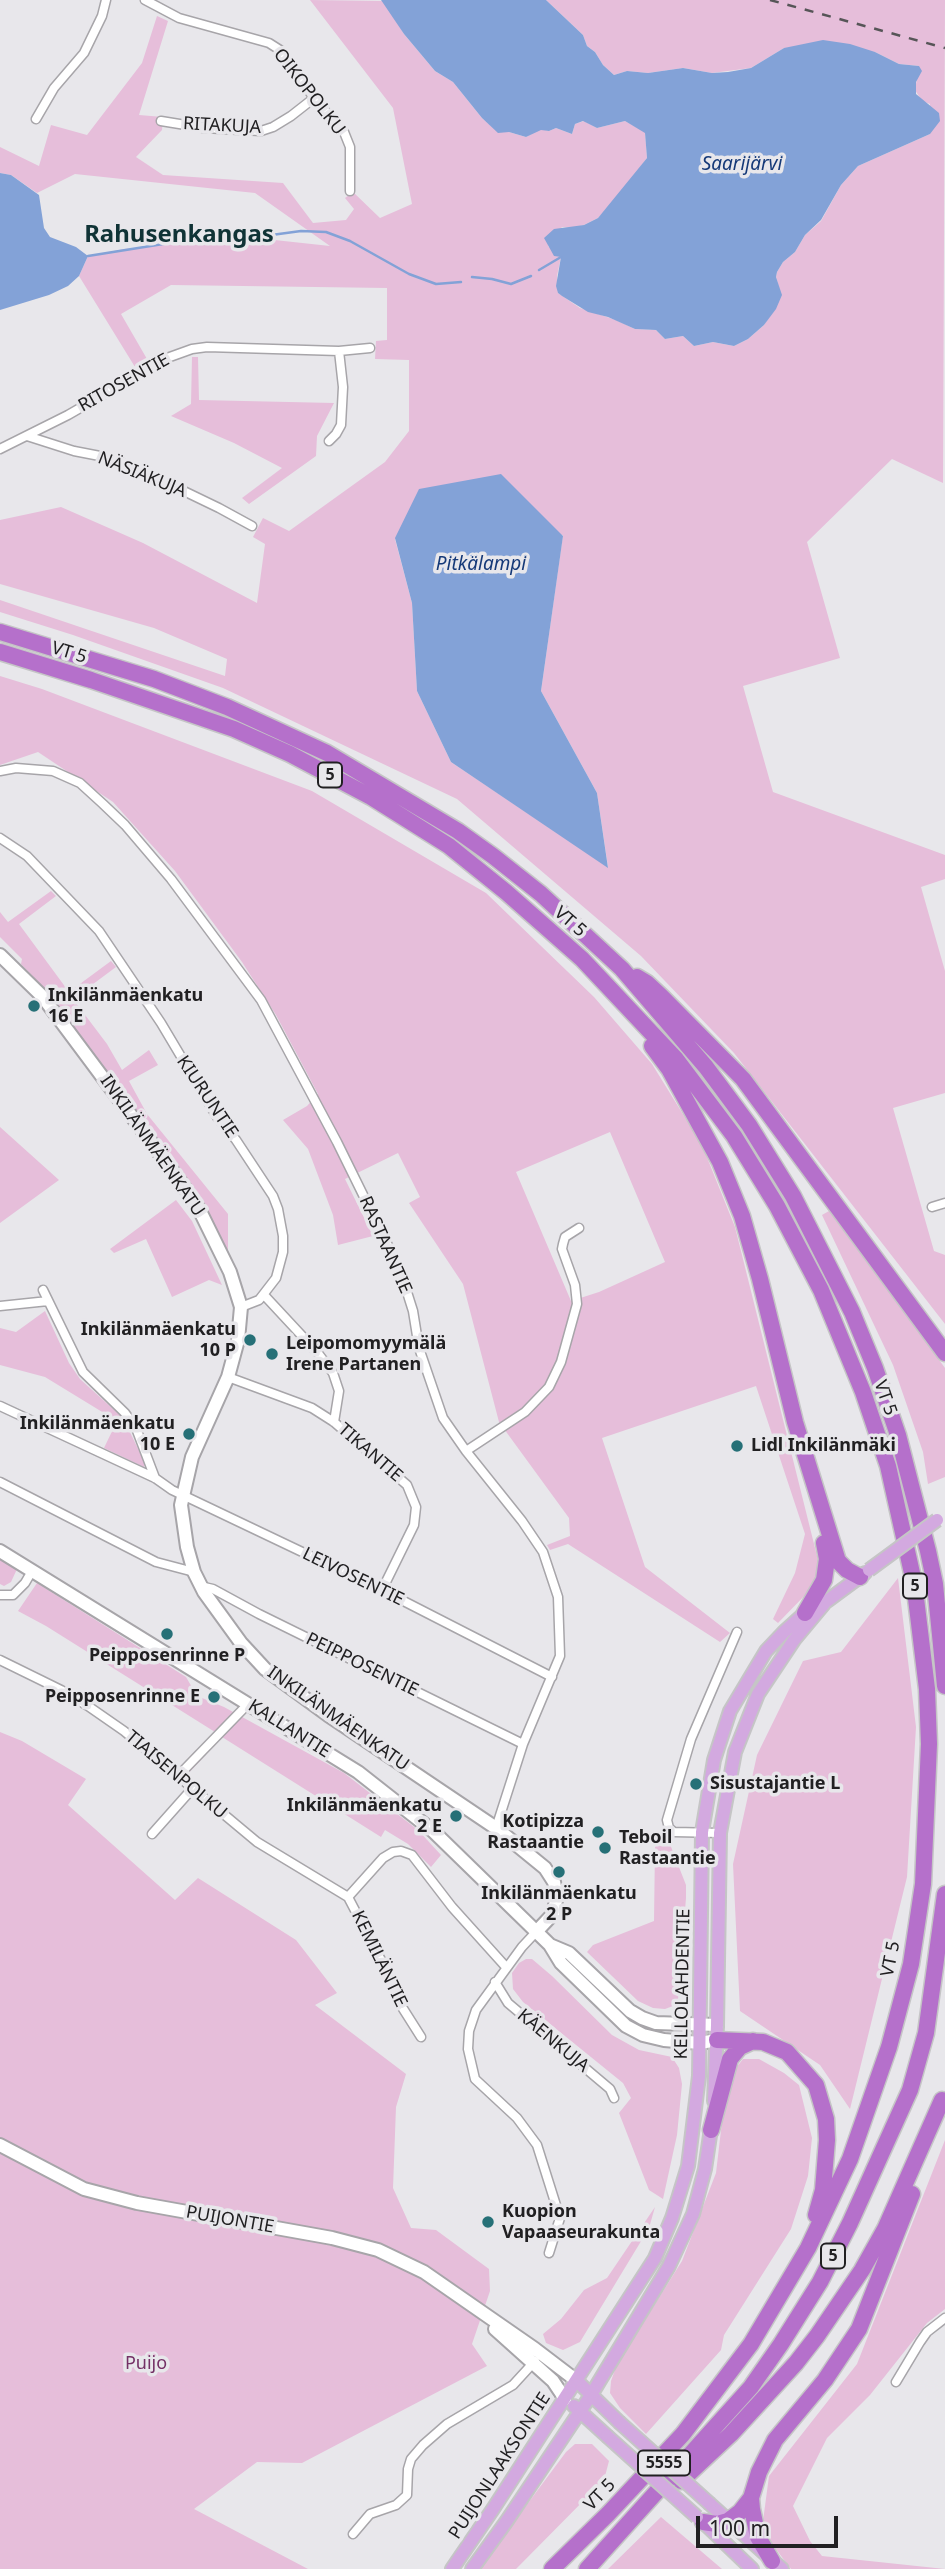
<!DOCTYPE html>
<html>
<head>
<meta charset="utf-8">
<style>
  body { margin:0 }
  #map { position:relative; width:945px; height:2569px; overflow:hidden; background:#e8e7eb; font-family:"Noto Sans",sans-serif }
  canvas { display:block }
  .scale { position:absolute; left:696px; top:2516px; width:142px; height:32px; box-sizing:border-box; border:4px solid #212022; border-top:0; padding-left:9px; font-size:21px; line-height:24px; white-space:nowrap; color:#212022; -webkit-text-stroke:5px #e8e7eb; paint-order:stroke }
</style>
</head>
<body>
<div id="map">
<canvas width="945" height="2569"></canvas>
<div class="scale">100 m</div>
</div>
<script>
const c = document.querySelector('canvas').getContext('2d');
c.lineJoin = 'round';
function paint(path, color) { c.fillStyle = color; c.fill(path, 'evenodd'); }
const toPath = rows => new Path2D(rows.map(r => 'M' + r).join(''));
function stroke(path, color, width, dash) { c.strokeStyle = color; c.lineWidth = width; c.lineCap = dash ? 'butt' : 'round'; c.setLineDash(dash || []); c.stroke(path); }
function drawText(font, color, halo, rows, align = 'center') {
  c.font = font + ' "Noto Sans",sans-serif'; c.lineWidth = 7; c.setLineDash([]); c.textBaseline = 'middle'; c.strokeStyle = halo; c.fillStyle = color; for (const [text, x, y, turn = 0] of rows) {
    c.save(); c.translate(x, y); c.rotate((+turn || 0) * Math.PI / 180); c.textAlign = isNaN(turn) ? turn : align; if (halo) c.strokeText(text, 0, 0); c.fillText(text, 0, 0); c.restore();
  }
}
paint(toPath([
  [310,0,384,1,404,34,435,71,453,82,482,118,498,132,509,132,526,137,541,129,549,131,556,128,572,134,575,124,584,121,597,128,625,121,645,132,647,158,619,196,598,218,584,225,572,228,562,227,548,246,561,257,557,276,558,293,580,308,616,320,635,329,656,330,665,339,683,336,694,346,713,342,734,346,748,339,764,325,781,295,776,277,777,272,783,262,795,252,805,235,821,221,841,185,858,166,930,134,930,104,922,101,915,90,919,66,899,64,875,52,784,48,751,68,712,73,683,68,648,73,627,71,614,75,603,65,595,52,587,46,583,35,546,0,945,0,943,483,892,459,807,542,840,658,743,686,773,792,945,855,945,879,921,887,945,971,945,1093,893,1108,934,1251,945,1255,945,1324,734,1053,641,956,457,799,223,688,73,635,0,612,0,600,225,676,227,659,154,628,0,584,0,520,61,507,143,543,257,603,265,544,253,537,263,518,289,531,385,462,409,431,409,360,375,359,376,341,387,340,387,288,171,285,121,314,147,359,135,367,79,276,88,256,124,249,219,239,256,238,330,246,255,193,75,174,37,193,11,175,0,173,0,147,39,166,51,125,87,135,142,63,157,16,168,21,139,115,163,117,162,130,136,157,163,175,283,183,313,223,346,220,354,209,345,198,353,192,380,218,412,204,393,108],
  [563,535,541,691,597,793,608,867,451,762,417,691,412,603,395,539],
  [192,357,198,357,199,400,334,403,317,436,316,456,249,504,242,498,282,468,234,443,171,416,191,404],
  [0,676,42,689,312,791,486,893,594,997,652,1064,702,1145,735,1227,818,1560,819,1569,811,1589,778,1623,773,1619,795,1573,805,1534,756,1386,602,1438,645,1567,730,1633,720,1642,568,1544,550,1550,547,1545,570,1536,569,1518,499,1422,463,1284,409,1203,420,1197,398,1153,345,1179,373,1236,338,1245,333,1215,308,1149,283,1120,307,1106,318,1094,276,1015,242,962,175,871,113,802,38,752,0,765],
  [610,1132,665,1262,599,1292,571,1301,516,1172],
  [51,891,56,896,19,924,69,992,111,961,116,967,73,999,107,1044,122,1070,149,1050,158,1065,129,1081,147,1114,228,1214,228,1251,207,1210,91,1054,53,998,21,964,22,959,0,937,0,912,8,922],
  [0,1127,59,1180,0,1223],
  [176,1200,192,1221,222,1285,209,1280,172,1297,146,1239,114,1253,110,1249],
  [829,1211,945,1368,945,1477,928,1484,923,1452,893,1365,822,1215],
  [45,1311,69,1363,80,1379,123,1418,145,1463,144,1467,104,1448,117,1421,45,1377,0,1365,0,1328,16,1332],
  [0,1558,17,1569,11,1582,4,1586,0,1584],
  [898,1578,916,1727,907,1877,850,2109,820,2065,740,2011,733,1864,757,1755,803,1661,841,1652],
  [37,1583,186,1677,193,1689,202,1698,224,1707,344,1773,418,1830,441,1855,431,1867,408,1844,385,1830,381,1837,222,1737,185,1777,178,1771,215,1732,46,1626,18,1611],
  [0,1732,22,1741,86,1779,68,1805,175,1900,198,1878,296,1940,337,1993,315,2005,406,2074,396,2107,393,2188,411,2228,436,2230,489,2269,490,2291,472,2344,487,2366,302,2463,257,2462,194,2509,308,2569,0,2569],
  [668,1839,686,1885,686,1898,678,2000,673,2006,665,2009,653,2008,638,2001,587,1952,593,1945,654,1921,655,1847,661,1840],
  [526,1959,532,1959,552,1976,612,2035,639,2050,672,2057,679,2068,682,2084,677,2135,663,2199,649,2190,619,2113,631,2098,623,2083,523,2002,513,1989,512,1973,519,1963],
  [743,2059,759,2059,784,2073,799,2085,812,2138,808,2176,791,2229,724,2335,721,2350,646,2434,620,2408,610,2393,611,2381,617,2364,682,2261,716,2173,725,2096,733,2072],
  [945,2140,945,2309,927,2323,870,2395,827,2438,793,2506,810,2541,822,2556,945,2569,791,2569,772,2544,763,2521,769,2476,857,2364],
  [655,2207,649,2228,580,2342,563,2350,546,2343,543,2334,561,2319,584,2290,607,2278],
  [575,2444,592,2444,609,2461,604,2480,516,2569,479,2569,566,2452],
  [661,2517,722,2569,608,2569]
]), '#e6beda');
paint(toPath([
  [381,0,546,0,583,35,587,46,595,52,603,65,614,75,627,71,648,73,683,68,712,73,728,72,751,68,784,48,823,40,850,44,875,52,899,64,919,66,922,71,916,82,916,94,939,113,940,121,930,134,858,166,841,185,821,220,805,235,795,252,783,262,777,272,776,277,782,295,776,309,764,325,748,339,734,346,713,342,694,346,683,336,665,339,656,330,635,329,608,317,588,312,562,296,558,293,556,286,561,257,554,256,544,238,554,229,584,225,598,218,647,158,645,133,625,121,597,128,583,121,575,124,572,134,556,128,549,131,541,130,526,137,509,132,498,133,482,118,453,82,435,71,404,34],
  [0,173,11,175,39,195,44,228,50,237,76,247,88,256,79,276,68,286,49,295,0,310],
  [501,474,563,536,541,691,597,793,608,868,451,762,417,691,412,603,395,538,419,489]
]), '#83a2d7');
stroke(toPath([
  [88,256,207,237,242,239,301,231,326,232,350,241,409,274,436,284,461,282],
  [539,270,561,257],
  [472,277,492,279,511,284,531,276]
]), '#83a2d7', 2.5);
const street = toPath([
  [145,0,179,18,269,43,280,50,314,98,344,132,350,147,350,191],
  [36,119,54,88,84,53,102,16,106,0],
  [161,121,204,128,261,131,273,127,291,116,314,98],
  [27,436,74,451,105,457,134,467,219,508,252,526],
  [329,441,336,434,341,425,343,387,339,351],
  [0,449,68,415,167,358,192,349,207,347,339,351,370,348],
  [0,771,16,768,53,771,80,783,103,804,125,825,171,879,261,1000,337,1142,400,1270,413,1311,419,1348,443,1418,466,1451,522,1521,543,1552,558,1597,560,1656,523,1744,496,1828],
  [0,838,27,856,99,931,161,1023,217,1117,236,1140,273,1196,278,1209,283,1236,283,1252,276,1278,259,1300,241,1307],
  [932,1207,945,1203],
  [43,1290,83,1372,125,1413,136,1428,155,1478],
  [264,1295,317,1352,333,1373,339,1391,334,1422],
  [0,1306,48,1301],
  [228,1377,312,1408,334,1422,407,1485,416,1507,414,1525,382,1590],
  [0,1406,155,1478,172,1490,382,1590,552,1677],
  [466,1451,525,1412,549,1387,561,1362,577,1304,575,1285,562,1249,563,1244,565,1237,579,1228],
  [0,1482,156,1562,194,1572],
  [200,1586,213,1589,259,1614,523,1744],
  [0,1595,13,1595,25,1583,32,1571],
  [0,1660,61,1690,88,1706,124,1731,257,1842,348,1897],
  [178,1776,248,1704],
  [720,1833,674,1832,669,1828,667,1820,691,1739,737,1632],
  [152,1834,192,1789],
  [536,1932,522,1947,476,2010,469,2031,468,2049,475,2079,517,2118,537,2145,560,2218,549,2253],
  [495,1982,508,2003,610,2089,614,2098],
  [421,2037,395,1996,381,1960,348,1897,383,1858,393,1852,401,1851,412,1855,452,1907,506,1967],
  [896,2382,920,2342,927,2332,945,2318],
  [353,2534,370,2514,396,2505,407,2495,408,2469,411,2459,423,2445,447,2424,513,2385,535,2361]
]);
const secondary = toPath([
  [0,955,42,996,180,1181,199,1209,230,1272,241,1307,238,1340,228,1377,192,1457,181,1505,187,1547,194,1572,204,1592,241,1643,265,1669,328,1715,496,1828,545,1868,554,1882,557,1896,553,1914,536,1932],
  [0,1551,358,1772,433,1831,550,1945,561,1963,626,2026,643,2035,664,2040,700,2043,717,2040],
  [550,1945,569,1953,630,2011,642,2018,656,2023,717,2025],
  [0,2145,84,2189,137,2203,332,2238,378,2250,424,2272,535,2349,577,2381],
  [495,2329,553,2381,565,2399]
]);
const primary = toPath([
  [714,2101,717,2025,720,1833,735,1752,758,1694,794,1640,824,1604],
  [577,2381,619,2422],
  [574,2406,607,2436],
  [710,2504,782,2569],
  [703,2522,752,2569],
  [452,2569,493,2509,655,2258,672,2218,688,2166,699,2076,702,1832,714,1760,730,1711,766,1651,784,1632,805,1613,827,1601,865,1573],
  [472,2569,506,2522,591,2395,669,2266,693,2214,705,2169,712,2122]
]);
const highway = toPath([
  [0,632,154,679,227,707,327,753,458,831,493,856,541,894,622,969,706,1067,749,1125,793,1196,852,1312,875,1368,898,1435,928,1551,935,1584,945,1686],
  [0,652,91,680,234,729,290,754,371,797,449,846,506,892,582,959,676,1059,734,1136,777,1206,821,1290,863,1392,888,1466,914,1582,927,1689,929,1744,923,1884,911,1964,889,2047,850,2159,808,2248,751,2344,683,2434,608,2514,552,2569],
  [637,977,647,983,661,996,743,1079,945,1353],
  [652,1046,669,1069,720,1162,742,1216,760,1279,795,1422,838,1561,847,1570,860,1577],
  [805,1613,824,1580,827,1559,824,1543],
  [717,2040,763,2042,787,2052,816,2085,826,2119,827,2140,823,2190,816,2215],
  [711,2130,730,2059,740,2047,753,2041],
  [681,2481,731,2434,796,2363,817,2336,862,2270,885,2229,942,2100],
  [703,2522,717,2524,728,2521,740,2512,751,2498],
  [772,2561,758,2537,752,2509,751,2498,759,2472,775,2440,825,2380,859,2329,912,2194],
  [587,2569,751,2387,781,2344,820,2282,850,2223,910,2090,926,2033,945,1894]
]);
stroke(street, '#a7a5a9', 11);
stroke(secondary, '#a7a5a9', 16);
stroke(primary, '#c5c5c6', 16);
stroke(highway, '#c5c5c6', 19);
stroke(street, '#fff', 8);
stroke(secondary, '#fff', 12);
stroke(primary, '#d3a9e0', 12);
stroke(highway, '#b570cb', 16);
stroke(toPath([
  [770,0,945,48]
]), '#565557', 2.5, [9, 9]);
const primaryBridge = toPath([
  [869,1570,937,1520],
  [619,2422,710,2504],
  [607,2436,697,2517]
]);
stroke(primaryBridge, '#c5c5c6', 16, []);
stroke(primaryBridge, '#d3a9e0', 12);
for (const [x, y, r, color] of [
  [34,1006,7,"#267077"],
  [250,1340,7,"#267077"],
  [272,1354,7,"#267077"],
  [189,1434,7,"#267077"],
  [737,1446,7,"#267077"],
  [167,1634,7,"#267077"],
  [214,1697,7,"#267077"],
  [696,1784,7,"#267077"],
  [456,1816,7,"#267077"],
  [598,1832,7,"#267077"],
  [605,1848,7,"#267077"],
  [559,1872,7,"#267077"],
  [488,2222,7,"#267077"]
]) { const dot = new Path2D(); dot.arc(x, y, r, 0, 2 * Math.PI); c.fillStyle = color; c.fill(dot); stroke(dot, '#e8e7eb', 2.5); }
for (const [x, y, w] of [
  [330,775,24],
  [915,1586,24],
  [833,2256,24],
  [664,2463,52]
]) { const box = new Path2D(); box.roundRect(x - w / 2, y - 12.5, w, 25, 5); c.fillStyle = '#e8e7eb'; c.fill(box); stroke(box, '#212022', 2); }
drawText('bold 16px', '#212022', null, [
  ["5",330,775],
  ["5",915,1586],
  ["5",833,2256],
  ["5555",664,2463]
]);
drawText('18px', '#212022', '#e8e7eb', [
  ["OIKOPOLKU",309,92,52],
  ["RITAKUJA",222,126,3],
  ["RITOSENTIE",124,383,-29],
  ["NÄSIÄKUJA",142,475,22],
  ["VT 5",69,653,17],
  ["VT 5",570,922,41],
  ["KIURUNTIE",207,1097,56],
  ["INKILÄNMÄENKATU",152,1146,55],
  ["RASTAANTIE",385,1245,66],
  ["VT 5",885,1398,71],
  ["TIKANTIE",370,1453,41],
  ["LEIVOSENTIE",353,1577,26],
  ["PEIPPOSENTIE",362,1665,26],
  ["INKILÄNMÄENKATU",338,1719,35],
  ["KALLANTIE",289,1729,32],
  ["TIAISENPOLKU",176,1775,40],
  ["KEMILÄNTIE",379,1959,64],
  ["VT 5",891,1959,-79],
  ["KELLOLAHDENTIE",683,1984,-89],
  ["KÄENKUJA",553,2041,40],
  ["PUIJONTIE",230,2220,10],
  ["PUIJONLAAKSONTIE",500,2466,-57],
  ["VT 5",600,2495,-46]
]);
drawText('bold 18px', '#212022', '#e8e7eb', [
  ["Inkilänmäenkatu",48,996],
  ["16 E",48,1017],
  ["Inkilänmäenkatu",236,1330,"right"],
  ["10 P",236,1351,"right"],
  ["Leipomomyymälä",286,1344],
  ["Irene Partanen",286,1365],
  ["Inkilänmäenkatu",175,1424,"right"],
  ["10 E",175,1445,"right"],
  ["Lidl Inkilänmäki",751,1446],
  ["Peipposenrinne P",167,1656,"center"],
  ["Peipposenrinne E",200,1697,"right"],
  ["Sisustajantie L",710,1784],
  ["Inkilänmäenkatu",442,1806,"right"],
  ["2 E",442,1827,"right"],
  ["Kotipizza",584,1822,"right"],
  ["Rastaantie",584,1843,"right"],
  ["Teboil",619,1838],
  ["Rastaantie",619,1859],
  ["Inkilänmäenkatu",559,1894,"center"],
  ["2 P",559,1915,"center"],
  ["Kuopion",502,2212],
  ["Vapaaseurakunta",502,2233]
], 'left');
drawText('18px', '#743166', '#e8e7eb', [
  ["Puijo",146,2364]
]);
drawText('italic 19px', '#153978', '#e8e7eb', [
  ["Saarijärvi",742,165],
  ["Pitkälampi",481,565]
]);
drawText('bold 24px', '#103336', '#e8e7eb', [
  ["Rahusenkangas",179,235]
]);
</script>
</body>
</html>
